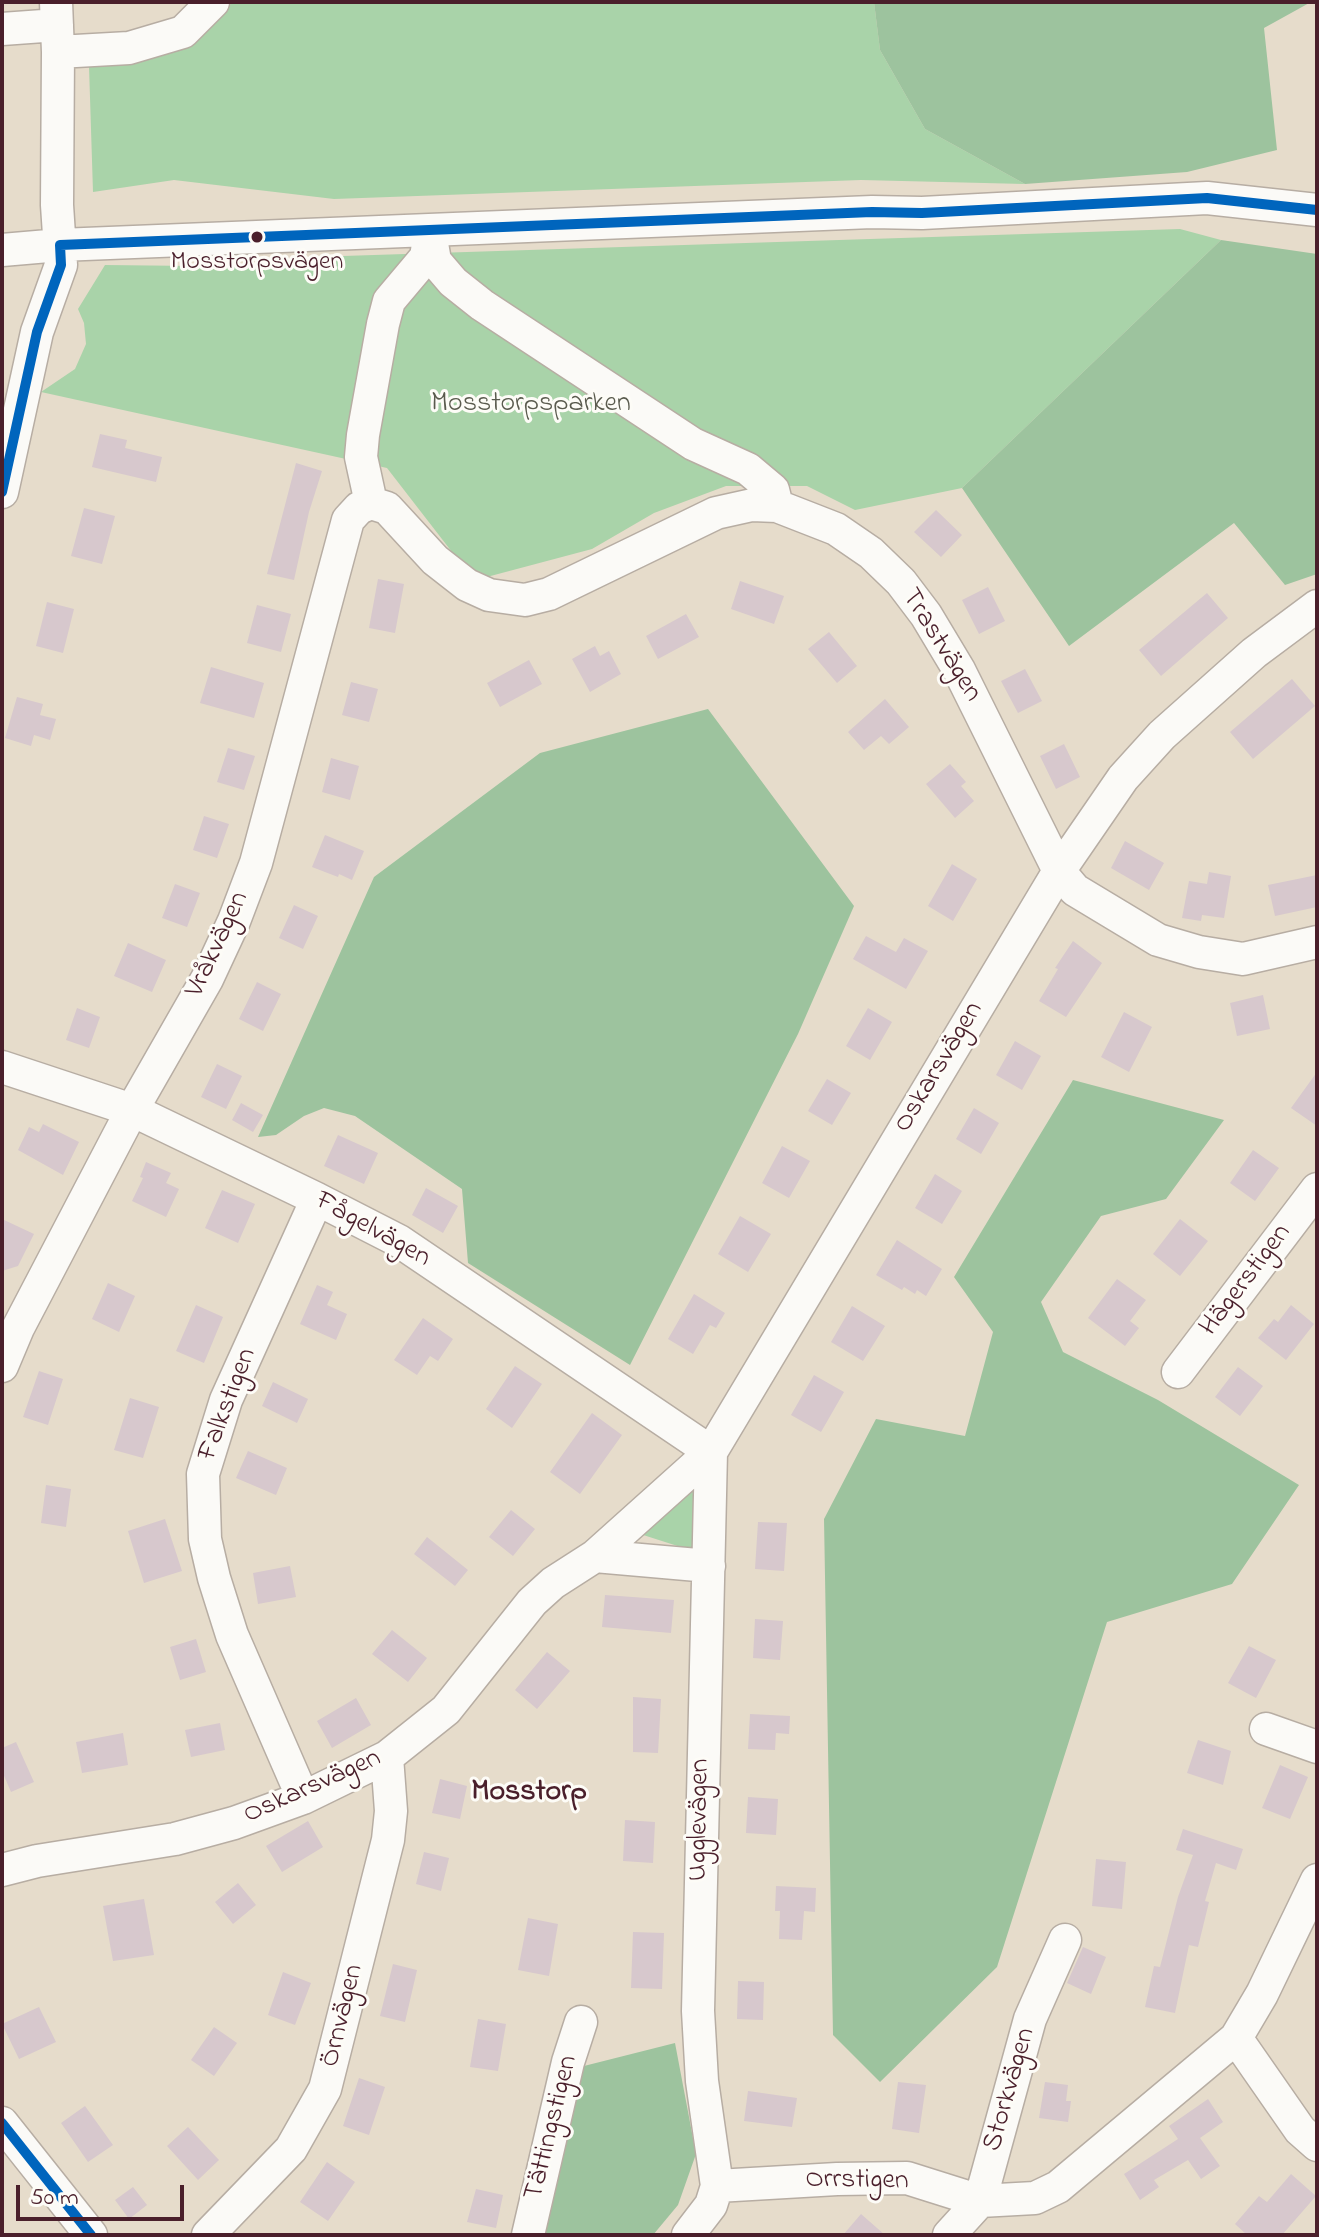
<!DOCTYPE html>
<html>
<head>
<meta charset="utf-8">
<style>
  body { margin:0 }
  #map { position:relative; width:1319px; height:2237px; overflow:hidden; background:#e6dccb; font-family:"Indie Flower",sans-serif }
  canvas { display:block }
  .frame { position:absolute; inset:0; border:4px solid #4a1f2b; pointer-events:none }
  .scale { position:absolute; left:16px; top:2185px; width:168px; height:36px; box-sizing:border-box; border:4px solid #4a1f2b; border-top:0; padding-left:10px; font-size:24px; line-height:28px; white-space:nowrap; color:#4a1f2b; -webkit-text-stroke:6px #fdfcf7; paint-order:stroke }
</style>
</head>
<body>
<div id="map">
<canvas width="1319" height="2237"></canvas>
<div class="frame"></div>
<div class="scale">50 m</div>
</div>
<script>
const c = document.querySelector('canvas').getContext('2d');
c.lineJoin = 'round';
function paint(path, color) { c.fillStyle = color; c.fill(path, 'evenodd'); }
const toPath = rows => new Path2D(rows.map(r => 'M' + r).join(''));
function stroke(path, color, width, dash) { c.strokeStyle = color; c.lineWidth = width; c.lineCap = dash ? 'butt' : 'round'; c.setLineDash(dash || []); c.stroke(path); }
function drawText(font, color, halo, rows, align = 'center') {
  c.font = font + ' "Indie Flower",sans-serif'; c.lineWidth = 6; c.setLineDash([]); c.textBaseline = 'middle'; c.strokeStyle = halo; c.fillStyle = color; for (const [text, x, y, turn = 0] of rows) {
    c.save(); c.translate(x, y); c.rotate((+turn || 0) * Math.PI / 180); c.textAlign = isNaN(turn) ? turn : align; if (halo) c.strokeText(text, 0, 0); c.fillText(text, 0, 0); c.restore();
  }
}
paint(toPath([
  [232,2,874,2,880,50,925,129,1025,184,861,180,334,199,174,180,93,192,89,66,190,43,219,19],
  [1180,229,1221,240,962,488,855,510,807,486,726,486,654,513,592,549,483,578,452,552,387,468,41,392,75,369,86,344,84,323,78,309,105,265,284,267,343,256],
  [694,1482,696,1547,690,1550,637,1533]
]), '#a9d3a9');
paint(toPath([
  [874,2,1311,2,1264,28,1277,150,1187,172,1025,184,925,129,880,50],
  [1221,240,1317,254,1317,574,1285,585,1234,523,1069,646,962,488],
  [708,709,854,906,798,1034,630,1365,468,1263,462,1189,355,1116,324,1108,304,1116,276,1135,258,1137,374,877,540,753],
  [1073,1080,1224,1120,1166,1199,1101,1216,1041,1302,1063,1352,1158,1400,1299,1485,1232,1584,1107,1622,997,1967,880,2082,833,2035,824,1519,876,1419,965,1436,993,1332,954,1277],
  [675,2043,696,2154,678,2205,653,2235,539,2235,580,2067]
]), '#9dc39e');
paint(toPath([
  [100,434,127,440,125,448,162,457,156,482,92,467],
  [296,463,322,471,309,512,294,580,267,574],
  [84,508,115,516,102,564,71,556],
  [936,510,962,535,941,557,914,532],
  [378,579,404,584,395,633,369,628],
  [740,581,784,596,774,624,731,609],
  [988,587,1005,621,979,634,962,600],
  [1207,593,1228,618,1161,676,1139,650],
  [47,602,74,609,63,653,36,646],
  [257,605,291,614,281,652,247,643],
  [686,614,699,637,658,659,646,636],
  [829,632,857,666,837,683,808,649],
  [595,646,600,656,609,651,621,674,590,692,572,659],
  [529,660,542,684,500,707,487,683],
  [211,667,264,683,254,718,200,703],
  [1025,669,1042,701,1018,713,1001,681],
  [1292,679,1315,706,1253,759,1230,732],
  [351,682,378,689,369,722,342,715],
  [17,697,43,704,40,715,56,719,50,740,34,735,31,746,5,738],
  [885,699,909,727,889,744,881,736,864,750,848,732],
  [1064,744,1080,777,1056,789,1040,756],
  [228,748,255,756,244,790,217,782],
  [331,758,359,766,350,800,322,792],
  [950,764,966,782,961,786,974,801,955,818,926,784],
  [204,816,229,824,217,858,193,850],
  [325,835,364,851,352,880,339,874,338,877,312,867],
  [1125,841,1164,863,1149,890,1111,868],
  [952,864,977,879,953,921,928,906],
  [1209,872,1231,876,1224,918,1202,915,1201,921,1182,918,1189,881,1207,884],
  [1317,875,1317,907,1275,916,1268,885],
  [175,884,200,893,187,927,162,918],
  [294,905,318,916,303,949,279,938],
  [866,936,896,952,904,938,928,951,906,989,853,959],
  [1073,941,1102,963,1066,1017,1039,1001,1058,969,1055,968],
  [128,943,166,960,152,992,114,976],
  [257,982,281,994,263,1031,239,1019],
  [1263,995,1270,1029,1237,1036,1230,1003],
  [77,1008,100,1017,89,1048,66,1040],
  [868,1008,892,1022,870,1060,846,1046],
  [1124,1012,1152,1027,1129,1072,1101,1057],
  [1015,1041,1041,1056,1022,1090,996,1075],
  [217,1064,242,1076,226,1109,201,1097],
  [1317,1072,1317,1126,1291,1108],
  [827,1079,851,1093,832,1125,808,1111],
  [241,1103,263,1115,253,1132,232,1120],
  [974,1108,999,1123,981,1154,956,1139],
  [43,1124,79,1142,63,1175,18,1150,29,1127,39,1132],
  [338,1135,378,1153,364,1184,324,1166],
  [782,1146,810,1161,789,1198,762,1183],
  [1253,1150,1279,1168,1255,1201,1230,1183],
  [146,1162,171,1173,166,1183,179,1189,166,1217,132,1201,143,1178,140,1177],
  [935,1174,962,1191,942,1224,915,1208],
  [426,1188,458,1206,443,1233,412,1215],
  [222,1190,255,1204,238,1243,205,1228],
  [740,1216,771,1234,748,1272,718,1254],
  [2,1219,34,1234,18,1266,2,1271],
  [1180,1219,1208,1241,1180,1276,1153,1254],
  [897,1240,942,1269,926,1296,917,1290,915,1294,904,1287,902,1290,876,1275],
  [1117,1279,1146,1300,1130,1321,1139,1328,1125,1346,1088,1318],
  [108,1283,135,1296,119,1332,92,1319],
  [317,1285,333,1292,327,1305,347,1314,336,1340,300,1324],
  [694,1294,725,1313,716,1328,710,1325,693,1354,668,1339],
  [196,1305,223,1317,204,1363,176,1351],
  [1291,1305,1314,1324,1286,1360,1258,1338,1274,1319,1278,1322],
  [852,1306,885,1326,863,1361,831,1342],
  [423,1318,453,1339,438,1361,430,1356,417,1375,394,1360],
  [515,1366,542,1384,512,1428,486,1409],
  [1238,1367,1263,1386,1240,1416,1215,1397],
  [39,1371,63,1379,48,1425,23,1417],
  [814,1375,844,1392,821,1432,791,1415],
  [273,1382,308,1399,297,1423,262,1406],
  [130,1398,159,1407,143,1458,114,1450],
  [592,1413,622,1435,580,1494,550,1472],
  [248,1451,287,1468,276,1495,236,1478],
  [46,1485,71,1489,66,1527,41,1523],
  [511,1510,535,1529,513,1556,489,1537],
  [165,1519,182,1571,144,1583,128,1531],
  [758,1522,787,1523,784,1571,755,1569],
  [427,1537,468,1570,455,1586,414,1554],
  [290,1566,296,1597,258,1604,253,1573],
  [605,1595,674,1600,671,1633,602,1627],
  [755,1619,783,1621,780,1660,753,1658],
  [392,1630,427,1658,408,1682,372,1654],
  [196,1639,206,1672,180,1680,170,1647],
  [1249,1646,1276,1660,1256,1698,1228,1683],
  [547,1652,570,1671,537,1709,515,1690],
  [633,1697,661,1699,658,1753,633,1752],
  [356,1698,371,1725,332,1748,317,1721],
  [750,1714,790,1716,789,1734,776,1733,775,1750,748,1749],
  [220,1723,225,1750,191,1757,185,1730],
  [123,1733,128,1765,82,1773,76,1742],
  [1198,1740,1231,1751,1223,1785,1187,1773],
  [16,1742,34,1782,11,1792,2,1771,2,1748],
  [1280,1765,1308,1777,1290,1819,1262,1808],
  [440,1779,467,1786,460,1819,432,1813],
  [748,1797,778,1799,776,1835,746,1833],
  [625,1820,655,1822,653,1863,623,1861],
  [308,1821,323,1847,282,1872,266,1846],
  [1183,1829,1243,1849,1236,1870,1216,1863,1205,1901,1209,1902,1198,1947,1189,1945,1175,2013,1145,2007,1154,1966,1160,1967,1178,1897,1193,1855,1176,1850],
  [424,1852,449,1858,441,1891,416,1884],
  [1096,1859,1126,1862,1122,1909,1092,1906],
  [238,1883,256,1905,233,1924,215,1902],
  [776,1886,816,1888,815,1912,804,1911,802,1940,779,1939,780,1911,775,1911],
  [144,1899,154,1955,113,1961,103,1906],
  [528,1918,558,1924,549,1976,518,1970],
  [633,1932,664,1933,662,1989,631,1988],
  [1083,1947,1106,1957,1091,1994,1067,1983],
  [393,1964,417,1970,405,2022,380,2016],
  [283,1972,311,1983,295,2025,268,2015],
  [738,1981,764,1982,763,2020,737,2019],
  [39,2007,56,2042,19,2059,2,2024],
  [478,2019,506,2024,498,2071,470,2067],
  [214,2027,237,2043,214,2076,191,2060],
  [359,2078,385,2087,369,2135,343,2126],
  [898,2082,926,2085,919,2133,892,2129],
  [1045,2082,1068,2085,1066,2101,1071,2101,1068,2122,1039,2118],
  [748,2091,797,2098,792,2127,744,2121],
  [1208,2099,1223,2122,1200,2138,1220,2166,1201,2179,1188,2160,1154,2180,1159,2187,1140,2200,1124,2174,1178,2139,1169,2126],
  [85,2106,113,2145,88,2162,61,2123],
  [188,2127,219,2160,198,2180,167,2146],
  [327,2162,355,2182,328,2221,300,2202],
  [1291,2174,1316,2196,1282,2235,1247,2235,1235,2224,1259,2196,1267,2202],
  [133,2187,147,2205,129,2219,115,2200],
  [476,2189,503,2195,496,2228,467,2222],
  [861,2214,885,2235,843,2235]
]), '#d7c8cd');
const minor = toPath([
  [2,29,57,25],
  [58,52,129,48,183,32,213,2],
  [430,232,435,261,453,282,482,305,693,444,748,469,773,490,777,506],
  [2,250,60,245,872,212,922,213,1207,198,1317,210],
  [2,492,37,332,61,265,57,205,58,52,56,2],
  [371,503,387,508,435,560,467,585,489,595,525,600,549,594,716,513,752,505,777,506,836,529,871,553,901,582,926,615,959,670,1059,871,1075,890,1158,940,1199,952,1243,959,1317,942],
  [371,503,361,457,363,435,383,324,389,301,426,257,430,232],
  [2,1067,132,1110,317,1199,399,1241,711,1452,698,2011,702,2081,717,2186],
  [2,1366,18,1328,132,1110,207,979,234,921,256,863,348,520,359,508,371,503],
  [1178,1372,1317,1189],
  [595,1556,709,1566],
  [1266,1729,1317,1747],
  [303,1798,232,1635,214,1578,205,1539,203,1474,226,1400,317,1199],
  [2,1870,37,1861,175,1839,234,1823,303,1798,387,1757,446,1710,532,1602,553,1583,595,1556,711,1452,1059,871,1123,778,1162,735,1254,653,1317,606],
  [1236,2038,1300,2130,1317,2145],
  [2,2123,91,2235],
  [208,2235,291,2149,325,2089,388,1840,391,1811,387,1757],
  [528,2235,568,2062,581,2022],
  [688,2235,711,2205,717,2186,837,2179,907,2178,980,2201,1035,2198,1058,2187,1236,2038,1262,1994,1317,1880],
  [949,2235,980,2201,1030,2019,1065,1940]
]);
stroke(minor, '#b7ada3', 35);
stroke(minor, '#fbfaf7', 32);
stroke(toPath([
  [60,245,872,212,922,213,1207,198,1317,210],
  [2,492,37,332,61,265,60,245],
  [2,2123,91,2235]
]), '#0065bd', 10);
for (const [x, y, r, color] of [
  [257,237,7,"#4a1f2b"]
]) { const dot = new Path2D(); dot.arc(x, y, r, 0, 2 * Math.PI); c.fillStyle = color; c.fill(dot); stroke(dot, '#fdfcf7', 3); }
drawText('26px', '#4a1f2b', '#fdfcf7', [
  ["Mosstorpsvägen",257,264]
]);
drawText('28px', '#5a5b4e', '#fdfcf7', [
  ["Mosstorpsparken",531,405]
]);
drawText('28px', '#4a1f2b', '#fdfcf7', [
  ["Trastvägen",940,646,58],
  ["Vråkvägen",219,945,-65],
  ["Oskarsvägen",940,1068,-59],
  ["Fågelvägen",372,1231,29],
  ["Hägerstigen",1247,1281,-53],
  ["Falkstigen",229,1405,-69],
  ["Oskarsvägen",313,1788,-24],
  ["Ugglevägen",701,1820,-89],
  ["Örnvägen",344,2016,-76],
  ["Storkvägen",1011,2090,-74],
  ["Tättingstigen",553,2128,-76],
  ["Orrstigen",857,2182,1]
]);
drawText('bold 30px', '#4a1f2b', '#fdfcf7', [
  ["Mosstorp",529,1794]
]);
</script>
</body>
</html>
